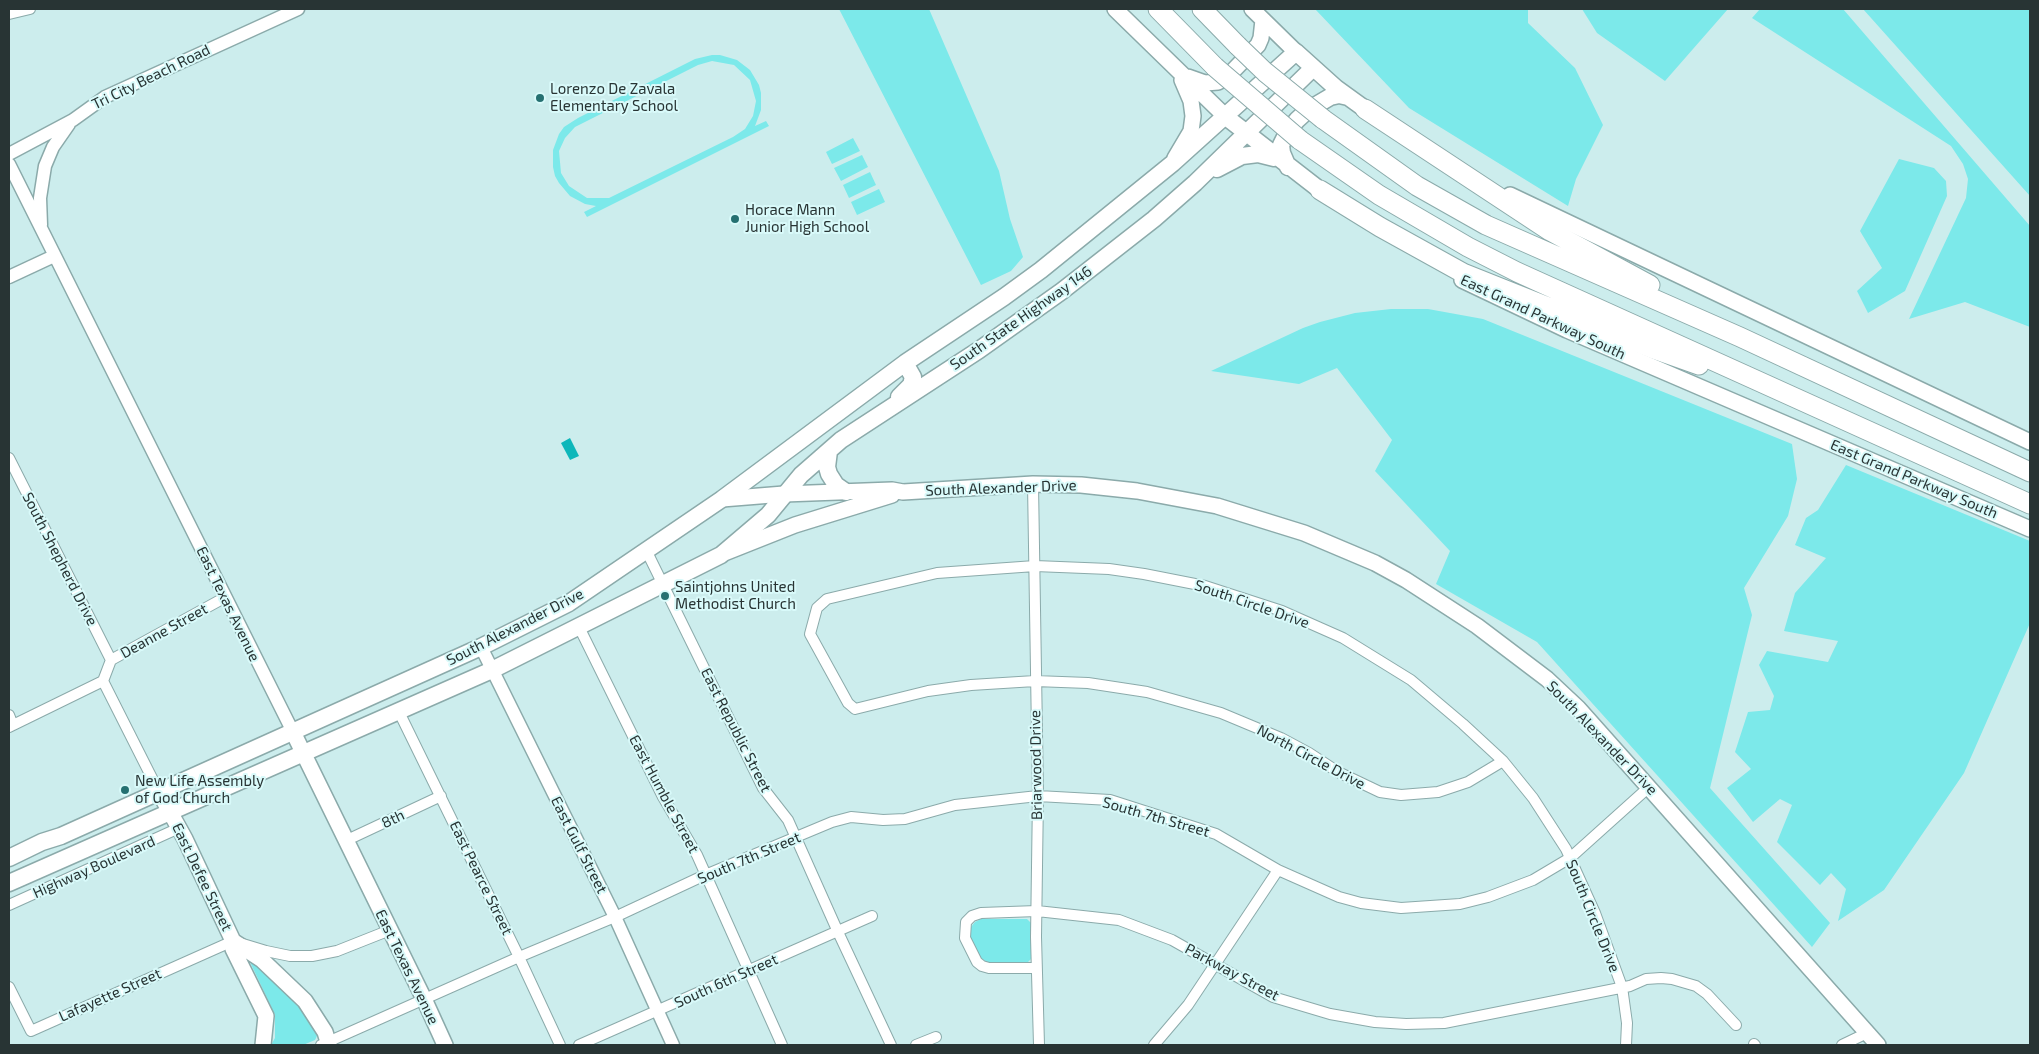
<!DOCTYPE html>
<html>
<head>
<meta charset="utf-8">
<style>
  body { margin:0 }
  #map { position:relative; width:2039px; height:1054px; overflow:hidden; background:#cceded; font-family:"Exo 2",sans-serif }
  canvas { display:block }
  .frame { position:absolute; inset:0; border:10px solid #283434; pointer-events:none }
</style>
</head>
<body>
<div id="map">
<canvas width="2039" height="1054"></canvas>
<div class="frame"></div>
</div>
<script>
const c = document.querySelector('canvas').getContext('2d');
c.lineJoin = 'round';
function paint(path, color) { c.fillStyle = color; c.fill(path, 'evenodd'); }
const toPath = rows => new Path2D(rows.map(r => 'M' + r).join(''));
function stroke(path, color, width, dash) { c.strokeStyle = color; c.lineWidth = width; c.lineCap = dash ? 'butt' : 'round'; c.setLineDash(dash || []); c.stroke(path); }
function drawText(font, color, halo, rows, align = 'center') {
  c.font = font + ' "Exo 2",sans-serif'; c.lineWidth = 4; c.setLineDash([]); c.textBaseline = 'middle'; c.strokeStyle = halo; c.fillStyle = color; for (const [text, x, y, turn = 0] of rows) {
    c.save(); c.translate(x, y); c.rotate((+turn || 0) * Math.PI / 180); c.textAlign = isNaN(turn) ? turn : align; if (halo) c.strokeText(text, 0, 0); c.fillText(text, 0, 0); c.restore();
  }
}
paint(toPath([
  [839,9,929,9,999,171,1010,219,1023,257,1011,271,981,285],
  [1315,9,1528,9,1528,23,1575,68,1603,125,1576,179,1568,206,1409,108],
  [1582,9,1728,9,1665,81,1597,33],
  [1760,9,1843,9,2030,226,2030,327,1965,302,1909,319,1966,198,1968,179,1963,164,1951,146,1752,18],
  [1863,9,2030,9,2030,196],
  [712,55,720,55,737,60,750,70,759,85,761,93,761,110,755,126,766,121,769,126,587,217,584,212,596,206,585,204,570,196,559,183,555,176,553,167,553,150,559,134,564,127,578,118,695,59],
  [712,61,734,65,750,80,756,101,753,116,745,129,733,137,609,198,587,198,569,186,561,173,559,151,565,138,575,127,698,65],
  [853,138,860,151,832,164,826,152],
  [862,155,868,167,841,181,834,168],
  [1899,159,1934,168,1946,181,1947,196,1905,291,1868,313,1857,291,1882,268,1860,231],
  [870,172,876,185,849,198,843,185],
  [879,189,885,202,857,215,851,202],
  [1391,309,1428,309,1483,319,1792,444,1797,479,1788,516,1744,588,1752,615,1710,788,1830,923,1812,947,1537,642,1436,584,1450,551,1375,471,1392,440,1337,368,1299,384,1211,371,1303,328,1320,322,1355,313],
  [1846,465,2030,541,2030,623,1964,773,1884,890,1838,921,1846,889,1831,873,1820,885,1777,842,1792,805,1780,799,1753,822,1727,788,1751,769,1735,752,1748,712,1770,710,1774,696,1759,665,1767,651,1828,662,1838,641,1784,631,1795,593,1826,558,1795,545,1806,518,1818,510],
  [981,919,1027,919,1031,923,1031,959,1027,963,987,962,981,958,969,935,971,927,975,922],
  [250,962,256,962,299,1006,318,1034,315,1040,303,1045,271,1045,275,1038,275,1015]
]), '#7ce9ea');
paint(toPath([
  [570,438,579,456,570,460,561,443]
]), '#0db7ba');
const minor = toPath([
  [9,14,30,9],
  [9,458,111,660],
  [1033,484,1038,796,1036,937,1039,1045],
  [646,550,763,788,788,820,838,932,891,1045],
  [579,627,663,797,697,855,782,1045],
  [103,681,159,792],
  [399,712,519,957,560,1045],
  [9,715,13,725],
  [9,727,103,681,111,660,224,598],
  [1503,761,1468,782,1438,792,1401,795,1380,792,1338,772,1309,753,1281,738,1221,713,1147,692,1088,683,1035,681,971,685,928,691,855,709,848,703,810,634,817,608,827,599,937,573,1035,566,1109,569,1144,574,1205,586,1282,611,1343,638,1411,680,1463,724,1503,761,1533,798,1566,849,1595,913,1622,987,1627,1023,1626,1045],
  [345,841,441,796],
  [9,905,179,828],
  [1036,968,989,968,982,966,977,962,965,938,966,922,972,916,981,913,1037,911,1119,920,1172,940,1273,997,1330,1014,1375,1022,1406,1024,1444,1023,1630,986,1646,979,1661,978,1672,979,1696,986,1707,994,1736,1025],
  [9,987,31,1031,233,941,266,951,290,956,312,956,337,951,390,930],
  [1754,1044,1755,1045],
  [321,1045,519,957,615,917,705,875,832,822,851,817,883,820,905,819,955,805,1038,796,1110,800,1216,834,1278,870,1339,897,1361,903,1401,908,1460,904,1488,897,1533,880,1570,858,1649,787],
  [579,1045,872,916],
  [916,1045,936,1037],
  [1154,1045,1188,1005,1278,870],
  [1842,1045,1867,1033]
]);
const tertiary = toPath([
  [9,154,73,120,105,97,298,9],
  [9,164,293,732],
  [41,225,40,198,45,166,53,147,69,124],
  [9,277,54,256],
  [481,647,615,917,673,1045]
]);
const secondary = toPath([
  [1115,9,1226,117],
  [1252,9,1296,52],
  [1188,77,1205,83,1218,82,1230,74,1258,45,1261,38,1263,20],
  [1175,158,1191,131,1193,116,1191,101,1182,80],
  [1510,195,2030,442],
  [1462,280,1567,330,2030,529],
  [722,499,784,494,892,490,903,492,1033,484,1081,485,1137,491,1217,506,1304,533,1375,563,1406,580,1477,626,1547,679,1578,708,1878,1045],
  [727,552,795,525,892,495],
  [293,732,425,1001,445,1045],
  [159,792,185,839,233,941,262,960,305,1001,325,1032,329,1045],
  [233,941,233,949,266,1016,263,1045]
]);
const primary = toPath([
  [1226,117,1320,190],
  [1288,167,1282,153,1281,145,1288,131,1297,120,1308,110,1330,97,1339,95,1348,97],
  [1217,169,1242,156,1258,154,1274,158],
  [899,397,911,385,913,377,905,363],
  [829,451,827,467,829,474,836,485,846,492],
  [9,858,42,842,61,836,481,647,569,603,722,499,905,363,1004,297,1041,270,1173,163,1296,52,1336,88,1365,109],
  [9,883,492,670,721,555,768,515,801,475,841,440,979,350,1062,291,1154,219,1195,183,1313,68]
]);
const motorway = toPath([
  [1158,9,1215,67],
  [1202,9,1238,46],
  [1365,109,1550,231,1650,285],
  [1323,119,1417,186,1486,225,1740,337,2030,472],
  [1300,140,1379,195,1468,247,1517,272,2030,504],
  [1320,190,1380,227,1463,273,1651,348,1699,365]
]);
stroke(minor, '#8baaaa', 12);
stroke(tertiary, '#8baaaa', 15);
stroke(secondary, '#8baaaa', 18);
stroke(primary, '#8baaaa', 19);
stroke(motorway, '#8baaaa', 21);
stroke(minor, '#fff', 10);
stroke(tertiary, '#fff', 12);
stroke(secondary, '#fff', 15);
stroke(primary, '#fff', 16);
stroke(motorway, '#fff', 19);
const motorwayBridge = toPath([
  [1238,46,1265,72,1323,119],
  [1215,67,1300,140]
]);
stroke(motorwayBridge, '#8baaaa', 21, []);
stroke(motorwayBridge, '#fff', 19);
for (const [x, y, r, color] of [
  [540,98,5,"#257071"],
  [735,219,5,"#257071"],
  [665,596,5,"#257071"],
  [125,790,5,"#257071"]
]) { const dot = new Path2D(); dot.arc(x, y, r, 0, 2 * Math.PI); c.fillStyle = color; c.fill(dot); stroke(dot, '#d9fafa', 2); }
drawText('15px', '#283434', '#d9fafa', [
  ["Tri City Beach Road",151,77,-26],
  ["East Grand Parkway South",1543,317,25],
  ["South State Highway 146",1021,318,-35],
  ["East Grand Parkway South",1914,479,23],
  ["South Alexander Drive",1001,488,-2],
  ["South Shepherd Drive",60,559,63],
  ["East Texas Avenue",228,604,64],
  ["South Circle Drive",1252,604,19],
  ["South Alexander Drive",515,627,-27],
  ["Deanne Street",164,631,-29],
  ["East Republic Street",736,730,63],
  ["South Alexander Drive",1602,738,46],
  ["North Circle Drive",1311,757,28],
  ["Briarwood Drive",1036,765,-91],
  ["East Humble Street",664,794,62],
  ["South 7th Street",1156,817,16],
  ["8th",393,819,-25],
  ["East Gulf Street",579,845,63],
  ["South 7th Street",749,858,-23],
  ["Highway Boulevard",94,867,-24],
  ["East Defee Street",202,877,64],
  ["East Pearce Street",481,878,64],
  ["South Circle Drive",1593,916,68],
  ["East Texas Avenue",407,967,64],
  ["Parkway Street",1232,972,28],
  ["South 6th Street",726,981,-24],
  ["Lafayette Street",110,995,-24]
]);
drawText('15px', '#283434', '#d9fafa', [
  ["Lorenzo De Zavala",550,89],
  ["Elementary School",550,106],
  ["Horace Mann",745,210],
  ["Junior High School",745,227],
  ["Saintjohns United",675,587],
  ["Methodist Church",675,604],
  ["New Life Assembly",135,781],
  ["of God Church",135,798]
], 'left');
</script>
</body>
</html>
